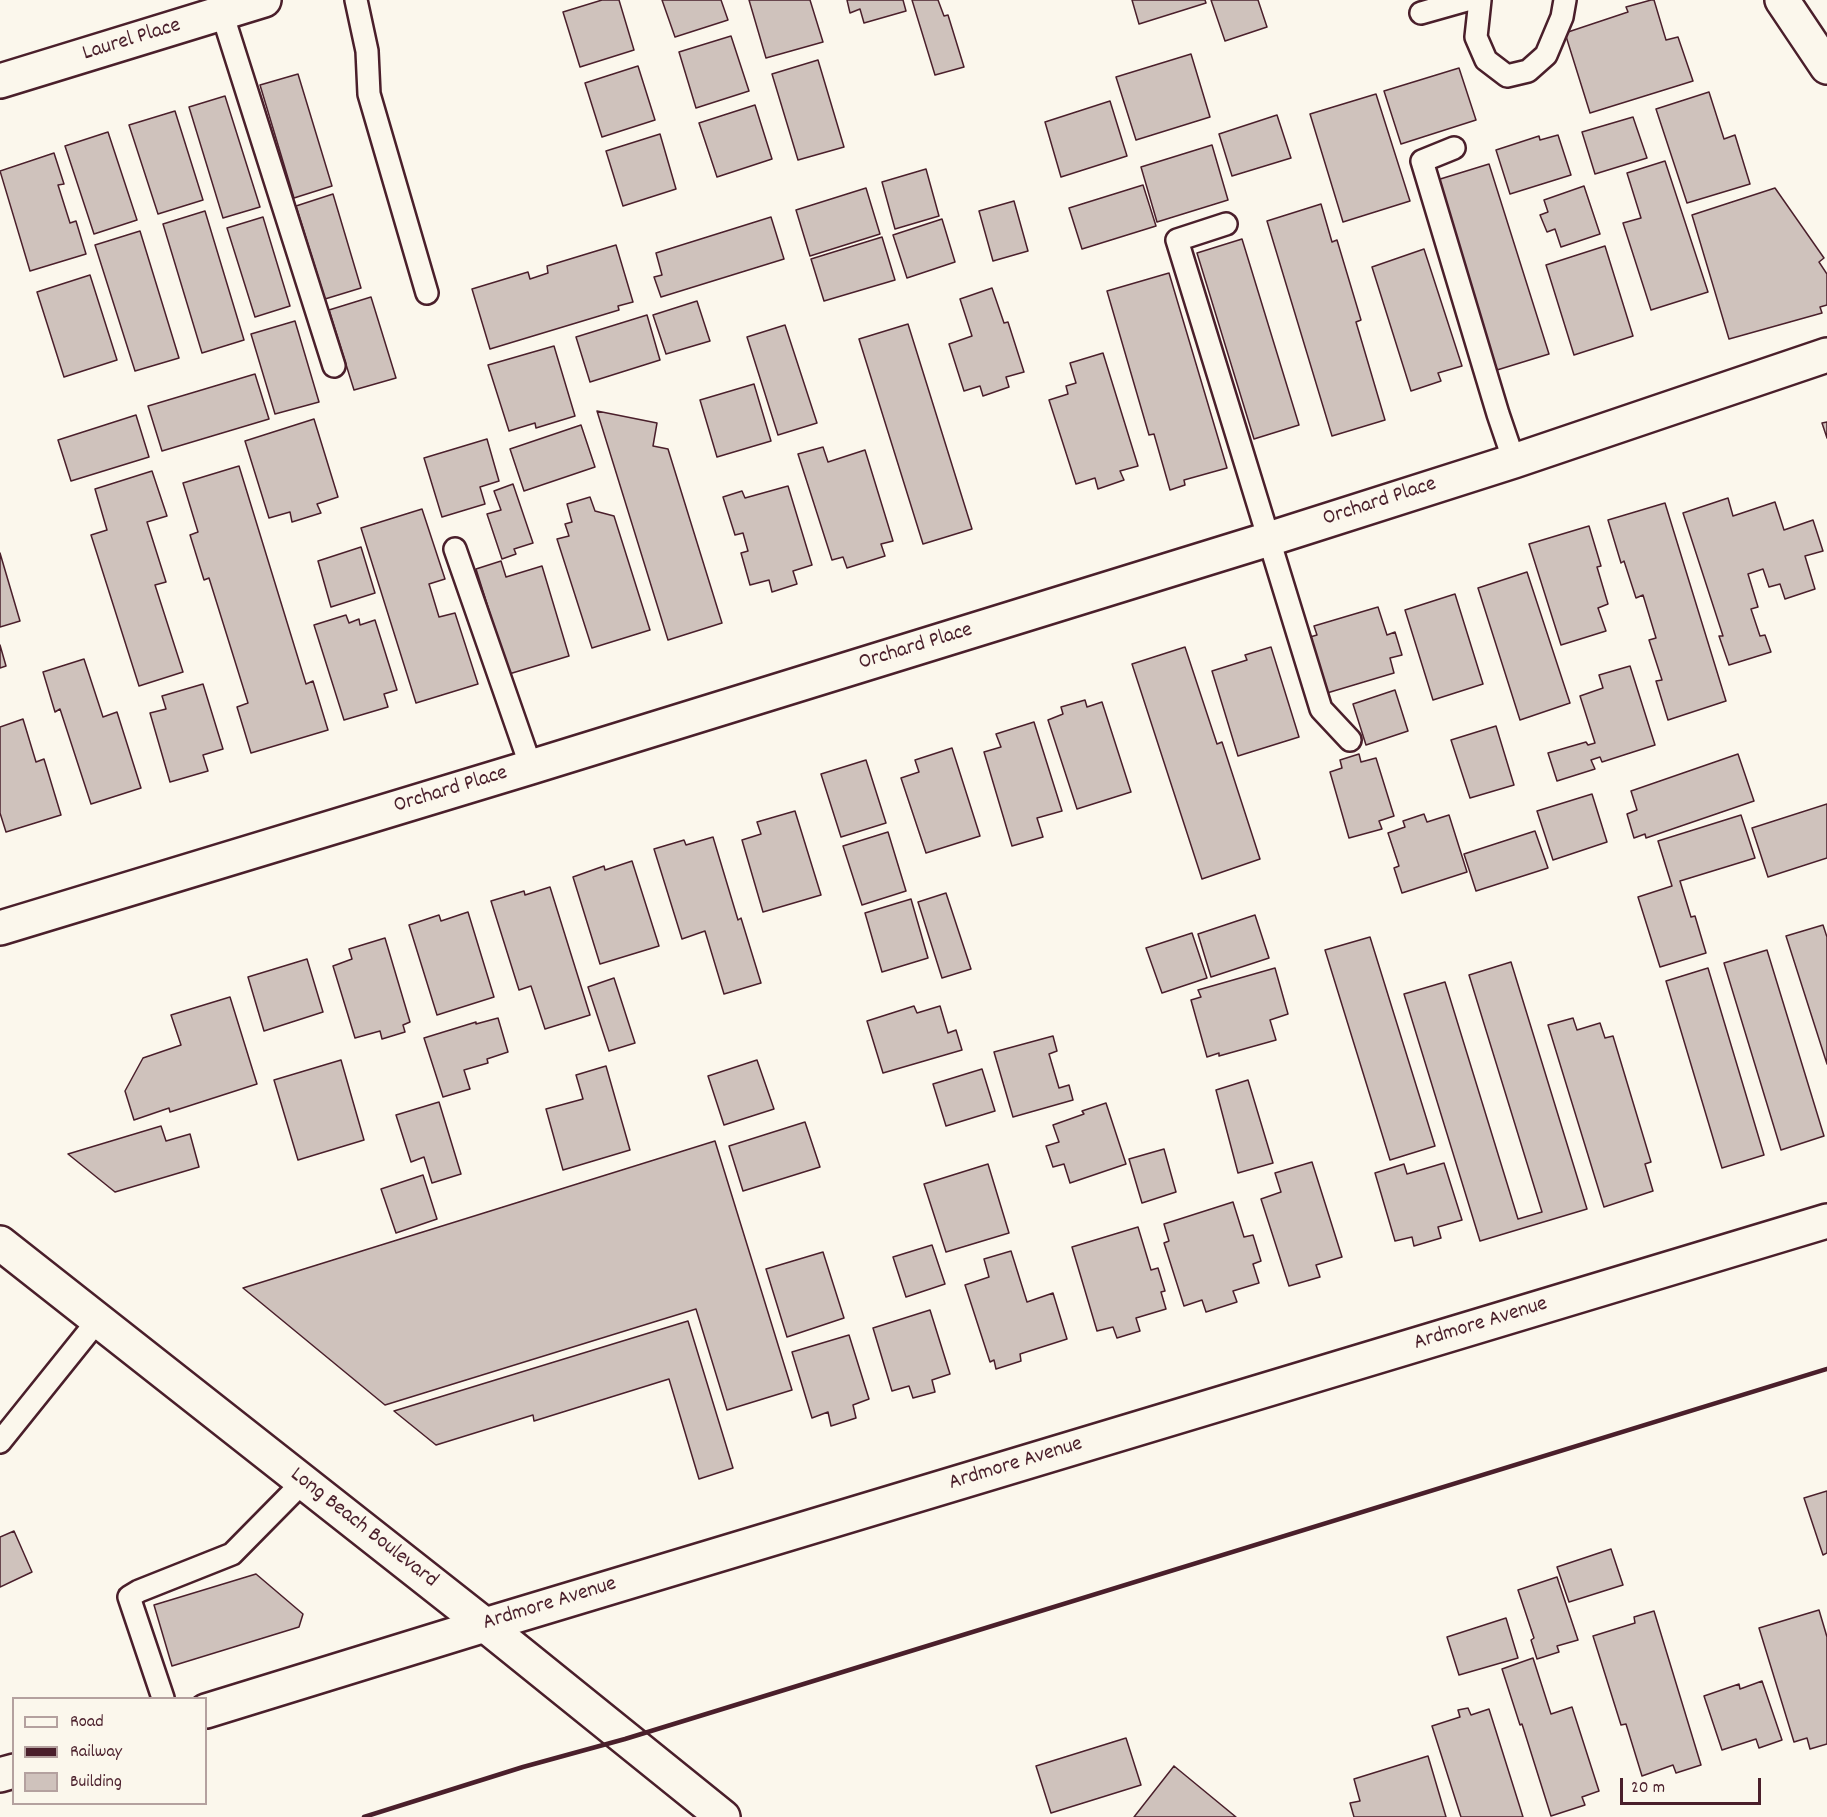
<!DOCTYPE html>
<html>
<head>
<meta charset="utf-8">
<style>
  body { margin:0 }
  #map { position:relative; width:1827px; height:1817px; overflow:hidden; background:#fbf7ec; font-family:Dekko,sans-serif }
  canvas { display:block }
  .legend { position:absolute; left:12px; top:1697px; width:195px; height:108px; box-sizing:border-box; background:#fbf7ec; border:2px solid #b4a19f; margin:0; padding:8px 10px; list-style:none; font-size:18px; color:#4a1f2b }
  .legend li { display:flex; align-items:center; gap:12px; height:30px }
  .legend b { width:30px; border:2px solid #b4a19f }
  .scale { position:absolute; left:1620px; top:1778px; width:141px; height:27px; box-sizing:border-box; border:3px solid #4a1f2b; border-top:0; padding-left:8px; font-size:18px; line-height:21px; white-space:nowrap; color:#4a1f2b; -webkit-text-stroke:4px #fbf7ec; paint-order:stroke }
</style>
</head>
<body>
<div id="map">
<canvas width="1827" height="1817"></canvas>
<ul class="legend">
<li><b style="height:8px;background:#fbf7ec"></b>Road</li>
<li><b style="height:8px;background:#4a1f2b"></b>Railway</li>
<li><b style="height:16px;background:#cfc2bc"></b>Building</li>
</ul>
<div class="scale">20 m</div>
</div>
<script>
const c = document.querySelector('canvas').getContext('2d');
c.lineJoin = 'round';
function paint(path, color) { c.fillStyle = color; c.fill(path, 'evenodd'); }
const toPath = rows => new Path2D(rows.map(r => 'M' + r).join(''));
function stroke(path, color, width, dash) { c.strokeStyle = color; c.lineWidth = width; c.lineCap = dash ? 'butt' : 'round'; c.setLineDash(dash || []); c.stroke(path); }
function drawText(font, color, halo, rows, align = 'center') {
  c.font = font + ' Dekko,sans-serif'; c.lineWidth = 4.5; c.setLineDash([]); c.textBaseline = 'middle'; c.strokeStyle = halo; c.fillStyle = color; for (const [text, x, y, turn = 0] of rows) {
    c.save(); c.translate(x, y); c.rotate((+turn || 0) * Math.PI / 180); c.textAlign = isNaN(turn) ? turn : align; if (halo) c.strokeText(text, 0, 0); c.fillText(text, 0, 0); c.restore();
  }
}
const building = toPath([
  [602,0,619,0,634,50,580,67,563,12,602,0],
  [662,0,721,0,728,20,675,37,662,0],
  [749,0,810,0,823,42,766,58,749,0],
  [847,0,903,0,906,11,864,23,860,9,850,13,847,0],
  [912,0,938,0,944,16,948,15,964,67,935,75,912,0],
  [1132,0,1205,0,1206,3,1139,24,1132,0],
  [1211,0,1258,0,1267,27,1225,41,1211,0],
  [1651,0,1654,0,1666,40,1678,37,1693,81,1590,113,1565,33,1628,12,1626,7,1651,0],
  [731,36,749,91,696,108,679,52,731,36],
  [1191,54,1210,117,1136,140,1116,77,1191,54],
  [818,60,844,147,798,160,772,74,818,60],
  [638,66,655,120,602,137,585,83,638,66],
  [1459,68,1476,120,1401,144,1384,91,1459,68],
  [298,74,332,186,294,198,260,85,298,74],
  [1709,92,1724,139,1735,135,1750,184,1687,203,1656,109,1709,92],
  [1376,94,1410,201,1343,222,1310,114,1376,94],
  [225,96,260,207,223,218,189,107,225,96],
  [1110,101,1127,156,1061,177,1045,122,1110,101],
  [755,105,772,159,717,177,699,123,755,105],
  [175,111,203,200,158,214,129,125,175,111],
  [1277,115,1291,158,1232,176,1219,134,1277,115],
  [1633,117,1647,158,1595,174,1582,132,1633,117],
  [108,132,137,220,94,234,65,146,108,132],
  [660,134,676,189,623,206,606,151,660,134],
  [1558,135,1571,175,1510,194,1496,150,1539,136,1540,140,1558,135],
  [1212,145,1228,200,1157,222,1141,167,1212,145],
  [54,153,64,184,58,185,70,223,76,221,86,254,30,271,0,171,54,153],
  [1665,161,1708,292,1651,310,1623,223,1641,218,1627,173,1665,161],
  [1489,164,1549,354,1497,370,1437,180,1489,164],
  [926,169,939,216,895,229,882,182,926,169],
  [1143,185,1156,226,1082,249,1069,208,1143,185],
  [1584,186,1600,234,1561,247,1555,229,1547,232,1540,215,1548,212,1544,200,1584,186],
  [866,188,880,234,810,256,796,210,866,188],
  [1775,188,1824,258,1819,262,1827,274,1827,305,1820,307,1822,313,1729,339,1692,215,1775,188],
  [333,194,361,288,325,299,296,206,333,194],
  [1014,201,1028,251,993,261,979,211,1014,201],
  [1321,204,1332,242,1337,240,1361,320,1356,322,1385,420,1332,436,1267,221,1321,204],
  [205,211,244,340,202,353,163,224,205,211],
  [263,217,290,306,255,317,227,228,263,217],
  [771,217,784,259,661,297,654,277,662,275,656,253,771,217],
  [942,219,955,262,907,278,893,235,942,219],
  [140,231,179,358,135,371,95,245,140,231],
  [882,237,895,280,824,301,811,259,882,237],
  [1242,239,1299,425,1254,439,1197,253,1242,239],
  [616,245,633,302,618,306,619,310,490,349,472,289,528,272,530,279,548,273,547,266,616,245],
  [1605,246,1633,336,1574,355,1546,265,1605,246],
  [1424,249,1462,366,1438,373,1441,381,1411,391,1372,267,1424,249],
  [1169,273,1227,468,1184,480,1185,485,1170,490,1154,434,1149,435,1107,291,1169,273],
  [90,275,117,360,64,377,37,292,90,275],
  [992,288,1004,323,1008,322,1024,372,1006,377,1009,387,983,396,980,386,964,391,949,344,972,336,960,299,992,288],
  [371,297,396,378,354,390,329,310,371,297],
  [697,301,710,341,666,354,653,315,697,301],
  [647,315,660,360,590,382,576,337,647,315],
  [295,321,319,402,275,414,251,334,295,321],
  [908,324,972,529,923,544,859,339,908,324],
  [785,325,817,423,778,435,747,337,785,325],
  [554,346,575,416,536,428,535,423,509,431,488,365,554,346],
  [1103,353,1138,466,1120,471,1124,480,1098,489,1095,478,1076,484,1049,400,1068,394,1066,386,1076,383,1070,363,1103,353],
  [255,374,269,419,162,451,148,406,255,374],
  [754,384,771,441,717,457,700,400,754,384],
  [597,411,657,423,653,446,668,449,722,623,668,640,597,411],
  [136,415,149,457,71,481,58,440,136,415],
  [314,419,338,497,317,504,321,513,292,522,290,512,269,518,245,441,314,419],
  [1827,422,1827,438,1822,423,1827,422],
  [581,425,595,467,524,491,510,449,581,425],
  [487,439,499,481,480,487,485,504,442,517,424,458,487,439],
  [823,447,828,462,865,450,893,541,881,544,885,556,847,568,843,557,832,560,798,454,823,447],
  [239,466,306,684,313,681,328,730,251,753,237,707,248,703,209,578,204,580,190,535,198,532,183,483,239,466],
  [152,471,167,516,147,522,166,582,155,585,183,672,139,686,91,535,107,530,95,489,152,471],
  [513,484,533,543,514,549,516,554,502,559,487,514,501,510,494,491,513,484],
  [788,486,812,565,793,571,797,584,772,592,769,580,750,585,741,553,748,551,743,533,735,535,723,497,742,491,745,498,788,486],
  [590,497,595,511,614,516,650,630,592,648,557,539,569,536,565,524,572,522,567,504,590,497],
  [1728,498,1733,516,1775,502,1784,530,1813,520,1823,551,1805,556,1815,589,1785,599,1780,584,1769,587,1763,569,1748,574,1758,607,1751,609,1760,636,1765,635,1771,652,1729,665,1719,636,1723,636,1683,513,1728,498],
  [1665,503,1726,701,1668,720,1656,681,1662,680,1649,640,1656,638,1643,595,1636,598,1624,561,1621,563,1608,520,1665,503],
  [422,509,445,579,429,584,439,617,455,613,478,684,416,703,361,528,422,509],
  [1589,526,1601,566,1597,567,1608,604,1598,608,1606,631,1561,645,1529,544,1589,526],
  [361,547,375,593,331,607,318,561,361,547],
  [0,553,20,621,0,627,0,553],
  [501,561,506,577,542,566,569,656,509,674,476,569,501,561],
  [1527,572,1570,703,1520,720,1478,588,1527,572],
  [1455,594,1483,684,1433,700,1405,610,1455,594],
  [1378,607,1387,635,1395,632,1402,655,1390,658,1394,673,1327,693,1310,637,1317,635,1314,626,1378,607],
  [346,615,349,623,359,619,360,625,375,620,397,690,384,694,388,707,344,720,314,625,346,615],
  [0,645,6,666,0,668,0,645],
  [1185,647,1217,744,1222,742,1260,859,1202,879,1132,664,1185,647],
  [1271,647,1299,737,1238,756,1212,671,1247,660,1245,655,1271,647],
  [84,659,103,717,117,712,141,788,91,804,60,709,55,712,43,672,84,659],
  [1630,666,1655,745,1602,762,1600,757,1591,760,1595,769,1557,781,1548,753,1586,742,1588,745,1595,743,1580,696,1603,688,1599,675,1630,666],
  [203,684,223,749,203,755,208,771,170,782,150,713,166,709,162,696,203,684],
  [1395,690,1408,731,1366,745,1353,704,1395,690],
  [1085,700,1087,707,1102,702,1131,792,1077,809,1048,720,1063,714,1061,707,1085,700],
  [23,719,36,762,44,759,61,815,6,832,0,813,0,727,23,719],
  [1034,722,1062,811,1037,818,1043,837,1012,846,984,752,1001,747,996,734,1034,722],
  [1496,726,1514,785,1470,798,1451,740,1496,726],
  [952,748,980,836,926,853,901,778,919,772,915,760,952,748],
  [1359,754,1361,762,1376,758,1394,816,1379,821,1382,829,1349,838,1330,772,1342,768,1340,760,1359,754],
  [1738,754,1754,801,1646,838,1645,834,1634,838,1627,814,1637,810,1631,791,1738,754],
  [866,760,886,823,841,837,821,774,866,760],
  [1592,794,1607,842,1553,860,1537,811,1592,794],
  [1827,804,1827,858,1768,877,1752,828,1827,804],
  [795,811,821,895,763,912,742,840,761,834,757,822,795,811],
  [1424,814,1427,822,1449,815,1467,872,1402,893,1394,868,1399,866,1388,833,1405,827,1403,821,1424,814],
  [1741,815,1755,858,1680,881,1691,917,1695,916,1706,953,1660,967,1638,897,1672,886,1658,841,1741,815],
  [1535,831,1548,868,1476,891,1464,854,1535,831],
  [888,832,906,891,862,905,843,846,888,832],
  [713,837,738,920,741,918,761,983,724,994,705,931,682,939,654,849,684,840,686,845,713,837],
  [632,861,659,946,600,964,573,877,604,866,605,870,632,861],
  [550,887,590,1015,545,1029,531,986,519,990,491,901,524,891,525,895,550,887],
  [946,893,971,969,942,978,918,902,946,893],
  [911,899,928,958,882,972,865,913,911,899],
  [468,912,494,997,437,1015,409,925,439,915,441,921,468,912],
  [1255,915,1269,958,1211,977,1198,934,1255,915],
  [1823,925,1827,937,1827,1064,1786,936,1823,925],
  [1192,933,1207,978,1162,993,1146,948,1192,933],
  [1370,937,1435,1146,1390,1160,1325,950,1370,937],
  [385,938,410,1022,403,1025,405,1032,382,1039,380,1031,355,1038,333,966,352,959,349,949,385,938],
  [1767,950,1824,1136,1781,1150,1724,963,1767,950],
  [307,959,323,1012,264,1031,248,977,307,959],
  [1511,962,1587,1209,1480,1241,1404,994,1445,982,1518,1219,1542,1212,1469,975,1511,962],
  [1275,968,1288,1014,1270,1020,1276,1040,1219,1056,1219,1053,1207,1057,1191,1000,1201,997,1198,990,1275,968],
  [1708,968,1764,1155,1722,1168,1666,981,1708,968],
  [614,978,635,1043,609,1051,588,987,614,978],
  [230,997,257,1084,170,1112,169,1108,134,1120,125,1091,143,1058,181,1045,171,1015,230,997],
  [914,1006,917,1013,940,1006,948,1033,956,1030,962,1050,883,1073,867,1021,914,1006],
  [498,1018,508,1052,487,1059,488,1063,464,1070,470,1089,443,1097,424,1038,476,1022,476,1024,498,1018],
  [1573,1018,1577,1030,1600,1023,1605,1038,1613,1036,1651,1162,1645,1164,1653,1191,1604,1207,1548,1025,1573,1018],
  [1053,1036,1057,1051,1049,1054,1059,1088,1069,1085,1073,1100,1013,1117,994,1052,1053,1036],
  [341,1060,364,1140,298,1160,274,1080,341,1060],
  [757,1060,774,1109,724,1125,708,1076,757,1060],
  [606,1066,630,1150,563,1170,546,1109,583,1099,576,1075,606,1066],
  [982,1069,995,1111,946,1126,933,1084,982,1069],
  [1248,1080,1273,1163,1238,1173,1216,1090,1248,1080],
  [439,1102,461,1174,432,1183,424,1157,411,1162,396,1115,439,1102],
  [1106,1103,1126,1164,1070,1183,1064,1164,1053,1167,1046,1146,1059,1142,1053,1125,1084,1114,1082,1111,1106,1103],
  [805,1122,820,1167,743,1191,729,1146,805,1122],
  [161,1126,166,1141,190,1134,199,1167,115,1192,68,1154,161,1126],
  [715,1141,792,1390,727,1410,696,1309,385,1405,243,1288,715,1141],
  [1164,1149,1176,1192,1142,1203,1129,1159,1164,1149],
  [1312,1162,1342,1257,1316,1265,1320,1277,1289,1286,1261,1199,1281,1192,1275,1173,1312,1162],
  [1444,1163,1462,1220,1438,1227,1441,1238,1414,1246,1412,1237,1395,1241,1375,1173,1404,1164,1407,1174,1444,1163],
  [988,1164,1009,1233,946,1252,924,1184,988,1164],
  [423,1175,437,1219,396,1233,381,1189,423,1175],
  [1233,1202,1244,1237,1253,1235,1261,1261,1253,1264,1259,1283,1233,1291,1237,1302,1206,1312,1202,1300,1184,1306,1164,1243,1169,1241,1164,1224,1233,1202],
  [1138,1227,1151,1270,1158,1268,1165,1291,1161,1292,1166,1309,1136,1318,1140,1331,1117,1338,1113,1327,1097,1331,1072,1247,1138,1227],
  [932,1245,945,1284,906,1297,893,1257,932,1245],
  [1011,1251,1027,1302,1053,1293,1067,1339,1020,1354,1021,1361,996,1369,994,1360,990,1362,965,1285,989,1277,984,1259,1011,1251],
  [823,1252,844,1318,787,1337,766,1269,823,1252],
  [930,1310,950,1374,932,1380,935,1392,913,1398,909,1386,892,1391,873,1328,930,1310],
  [688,1321,733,1468,699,1479,669,1379,534,1421,533,1415,436,1445,394,1411,688,1321],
  [849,1335,869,1399,853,1405,856,1418,831,1426,828,1412,812,1418,792,1352,849,1335],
  [1827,1491,1827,1553,1823,1555,1804,1498,1827,1491],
  [14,1531,32,1572,0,1587,0,1537,14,1531],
  [1611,1549,1623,1585,1569,1602,1557,1567,1611,1549],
  [256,1574,303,1614,299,1627,172,1666,154,1605,256,1574],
  [1557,1577,1578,1640,1557,1646,1559,1652,1537,1659,1531,1640,1534,1638,1518,1590,1557,1577],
  [1819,1610,1827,1637,1827,1744,1810,1749,1807,1738,1794,1742,1759,1628,1819,1610],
  [1654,1611,1701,1765,1676,1773,1673,1765,1642,1776,1626,1724,1621,1725,1593,1636,1635,1623,1634,1617,1654,1611],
  [1506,1618,1518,1658,1459,1675,1447,1637,1506,1618],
  [1533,1658,1551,1714,1572,1707,1599,1791,1582,1797,1585,1805,1551,1816,1522,1724,1520,1725,1502,1669,1533,1658],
  [1762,1681,1782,1740,1759,1748,1756,1739,1722,1750,1704,1696,1739,1684,1740,1689,1762,1681],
  [1468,1708,1471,1715,1489,1709,1523,1817,1461,1817,1432,1726,1460,1717,1458,1710,1468,1708],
  [1126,1738,1141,1785,1051,1813,1036,1766,1126,1738],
  [1428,1756,1446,1817,1354,1817,1350,1803,1360,1801,1354,1779,1428,1756],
  [1174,1766,1236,1817,1134,1817,1174,1766]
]);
paint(building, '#cfc2bc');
stroke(building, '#4a1f2b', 1.5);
const service = toPath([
  [356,0,367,51,369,94,427,293],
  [1480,0,1476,37,1486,60,1507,76,1528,71,1546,55,1562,17,1565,0],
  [222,13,334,366],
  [1421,13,1467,0],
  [1454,148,1422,161,1498,414,1514,461],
  [1226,224,1177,240,1321,709,1350,740],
  [455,549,531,767],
  [0,1442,98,1320],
  [163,1698,129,1597,139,1591,232,1554,303,1482]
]);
const minor = toPath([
  [0,81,264,0],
  [0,928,531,767,1269,539,1514,461,1827,355]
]);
const tertiary = toPath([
  [206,1711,485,1625,1827,1221],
  [0,1775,14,1771]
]);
const secondary = toPath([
  [1782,0,1827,67]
]);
const primary = toPath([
  [0,1243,485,1625,723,1817]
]);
stroke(service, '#4a1f2b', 26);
stroke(minor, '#4a1f2b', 38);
stroke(tertiary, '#4a1f2b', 38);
stroke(secondary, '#4a1f2b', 38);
stroke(primary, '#4a1f2b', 38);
stroke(service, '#fbf7ec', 21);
stroke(minor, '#fbf7ec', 33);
stroke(tertiary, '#fbf7ec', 33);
stroke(secondary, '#fbf7ec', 33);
stroke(primary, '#fbf7ec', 33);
stroke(toPath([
  [364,1817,523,1767,625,1739,1827,1369]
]), '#4a1f2b', 4.5);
drawText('22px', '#4a1f2b', '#fbf7ec', [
  ["Laurel Place",132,41,-17],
  ["Orchard Place",1380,503,-18],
  ["Orchard Place",916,648,-17],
  ["Orchard Place",451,791,-17],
  ["Ardmore Avenue",1481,1325,-17],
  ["Ardmore Avenue",1016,1465,-17],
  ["Long Beach Boulevard",363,1529,38],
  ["Ardmore Avenue",550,1605,-17]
]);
</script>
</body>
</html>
